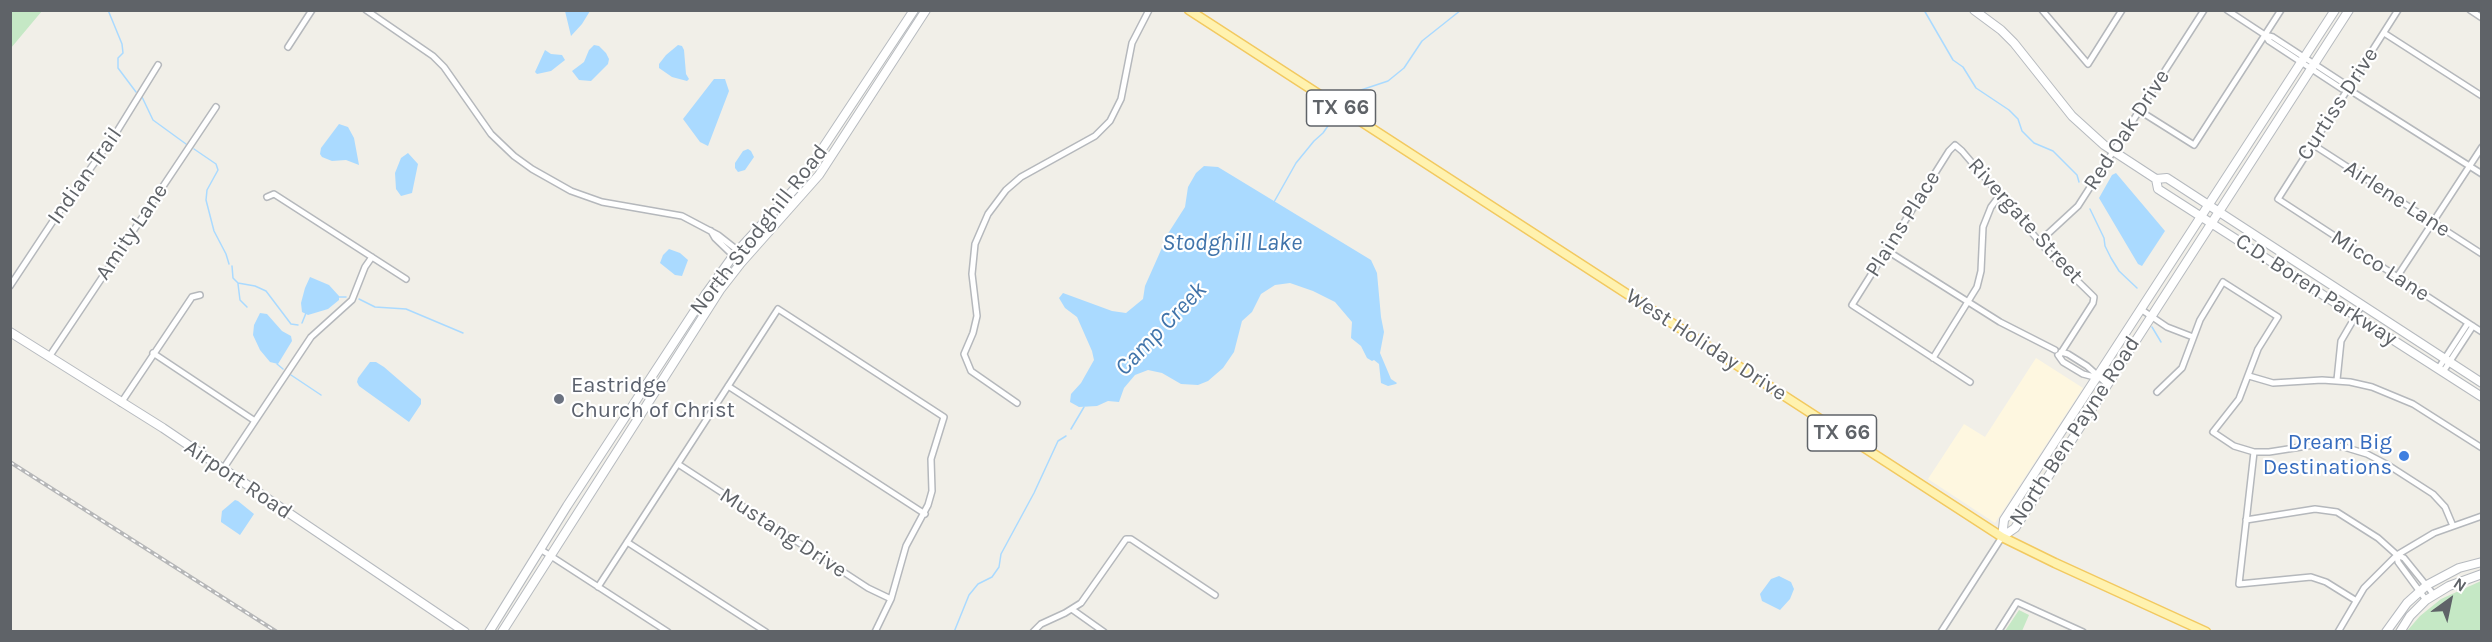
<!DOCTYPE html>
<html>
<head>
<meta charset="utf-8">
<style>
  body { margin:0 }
  #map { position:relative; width:2492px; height:642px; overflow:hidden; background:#f1efe8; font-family:Karla,sans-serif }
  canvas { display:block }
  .frame { position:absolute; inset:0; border:12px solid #5f6368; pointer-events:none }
  .north { position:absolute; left:2420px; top:570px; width:60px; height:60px; -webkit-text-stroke:4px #fff; paint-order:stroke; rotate:33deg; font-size:16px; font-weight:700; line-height:24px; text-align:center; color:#5f6368 }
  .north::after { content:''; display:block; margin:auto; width:21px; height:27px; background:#5f6368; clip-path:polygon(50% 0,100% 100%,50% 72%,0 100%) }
</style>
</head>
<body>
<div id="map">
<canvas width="2492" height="642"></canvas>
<div class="frame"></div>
<div class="north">N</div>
</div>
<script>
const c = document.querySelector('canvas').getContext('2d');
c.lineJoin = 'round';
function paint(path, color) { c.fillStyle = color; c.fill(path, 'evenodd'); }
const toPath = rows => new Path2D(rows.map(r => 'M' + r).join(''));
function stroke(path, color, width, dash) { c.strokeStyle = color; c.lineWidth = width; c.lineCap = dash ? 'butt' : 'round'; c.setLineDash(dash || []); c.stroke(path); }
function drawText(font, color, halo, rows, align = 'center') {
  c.font = font + ' Karla,sans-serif'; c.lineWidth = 4.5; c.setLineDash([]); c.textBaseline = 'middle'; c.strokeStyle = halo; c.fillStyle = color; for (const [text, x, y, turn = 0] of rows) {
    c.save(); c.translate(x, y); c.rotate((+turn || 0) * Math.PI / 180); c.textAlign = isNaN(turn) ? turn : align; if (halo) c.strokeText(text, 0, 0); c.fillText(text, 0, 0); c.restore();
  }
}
paint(toPath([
  [2036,358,2083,388,1995,523,1928,479,1964,424,1985,437]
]), '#fef7e0');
paint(toPath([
  [11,10,42,11,11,48,10,11],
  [2481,581,2481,631,2407,631,2420,616,2441,599],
  [2019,610,2029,615,2022,631,2005,631]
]), '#c5e8c5');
paint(toPath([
  [565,11,590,11,582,24,571,36],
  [594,45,599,46,606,53,609,59,608,64,591,81,579,80,572,71,584,62,589,50],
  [678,45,682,46,684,50,686,74,689,79,687,81,672,77,659,68,659,64,666,55],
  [545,50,551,54,562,55,565,60,551,71,537,74,535,72],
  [714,79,725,79,729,91,708,146,700,142,683,119],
  [339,124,348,127,354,138,359,165,346,160,332,161,322,157,320,154,321,148],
  [748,149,751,151,754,157,745,170,738,172,735,168,735,163,743,151],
  [408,153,418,164,412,193,401,196,396,189,395,173,401,158],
  [1204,166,1218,167,1371,260,1377,273,1381,317,1384,332,1380,353,1391,379,1397,383,1396,384,1388,386,1381,383,1379,364,1374,360,1372,361,1367,358,1361,346,1351,338,1352,322,1335,302,1313,291,1290,283,1275,285,1261,294,1252,312,1242,321,1234,352,1223,368,1208,381,1198,385,1181,384,1162,373,1148,370,1135,375,1124,388,1119,402,1108,401,1097,406,1079,407,1070,402,1071,394,1081,383,1094,360,1092,351,1077,317,1065,308,1059,298,1063,293,1112,311,1126,313,1143,299,1145,286,1169,232,1185,207,1188,187,1196,173],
  [2116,173,2165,231,2142,266,2138,264,2099,198,2112,175],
  [669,249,680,253,688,260,682,276,675,275,660,263,663,255],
  [310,277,329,285,339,296,339,300,328,309,308,315,302,312,301,303,305,288],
  [260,313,267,314,282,331,291,336,292,341,278,364,270,362,260,350,253,335,254,325],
  [370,362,376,362,384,367,421,399,421,404,409,422,359,386,357,382,358,378],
  [235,500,238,501,254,514,240,535,221,522,221,520,222,511],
  [1779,576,1791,582,1794,589,1790,599,1780,610,1762,601,1760,594,1771,579]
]), '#aadaff');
stroke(toPath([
  [108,10,122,44,123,53,118,58,118,68,136,92],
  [1924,10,1953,60,1963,67,1976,88,2009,110,2018,119,2022,131,2034,143,2053,151,2077,175,2079,182],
  [142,97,153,120,186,144],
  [1344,101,1358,91,1388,81,1404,68,1422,41,1461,10],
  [194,149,216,164,218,170,207,190,206,200,214,231,226,254,229,264],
  [1274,202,1296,163,1314,141,1323,133,1337,113],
  [2090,209,2104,238,2105,246,2111,258,2119,271,2137,288],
  [232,266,233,278,238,283,255,286,266,291,291,324,298,325],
  [238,284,240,300,247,307],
  [337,297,346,297],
  [359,299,375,307,406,309,463,333],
  [302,323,306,313],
  [2152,327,2161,342],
  [277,364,283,369],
  [291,375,321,395],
  [1071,429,1084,407],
  [954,632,969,595,978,584,992,577,999,567,1001,554,1034,493,1058,441,1066,436]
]), '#aadaff', 1.5);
const street = toPath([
  [366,10,433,56,444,67,491,134,514,156,532,169,571,191,602,202,682,216,718,235,746,257],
  [2042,10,2088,64,2122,10],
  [2227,10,2265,35,2273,37,2345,84,2348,89,2482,174],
  [2398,10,2278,199,2482,332],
  [2470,10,2482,18],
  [2384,33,2482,96],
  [2265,35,2269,41,2342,89,2348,89],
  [288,47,312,10],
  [2140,111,2194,145,2281,10],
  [2312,144,2482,254],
  [267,197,274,194,406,279],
  [711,231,715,238,741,263],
  [2039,242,2078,206,2204,10],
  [1886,250,2000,322,2055,350],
  [2397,277,2482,147],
  [10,286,57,215,116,133,158,65],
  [2142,310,2167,327,2193,337],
  [2061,352,2068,354,2087,366,2107,384],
  [153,353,255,421],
  [2058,355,2063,362,2083,374,2098,378],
  [49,357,216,107],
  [1933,358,1977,287,1981,271,1983,227,1991,207,2000,195],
  [2438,369,2468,323],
  [2443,372,2473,326],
  [2249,376,2273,383,2322,380,2350,382,2372,387,2413,404,2482,448],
  [2337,380,2341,341,2362,305],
  [1970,382,1852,305,1949,151,1955,145,1962,151,2050,254,2094,297,2093,303,2059,356],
  [728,386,925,514],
  [2157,392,2182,368,2200,320,2223,282,2278,317,2258,349,2239,399,2213,432,2234,446,2254,452,2269,452,2320,444,2344,447,2367,454,2388,465,2433,494,2445,507,2453,526],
  [121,403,192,297,200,295],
  [1017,403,971,371,964,354,973,333,977,316,972,274,975,244,988,214,1006,190,1021,177,1095,136,1110,121,1121,99,1132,43,1149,10],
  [2254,452,2239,584,2311,577,2326,582,2355,600],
  [678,464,868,588,891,599],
  [223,469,311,337,352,300,365,267,372,257],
  [2246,520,2315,509,2337,512,2378,538,2397,555,2404,558,2434,595],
  [627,542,766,632],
  [540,549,668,632],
  [2397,555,2398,562,2426,600],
  [598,587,778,309,944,417,931,459,932,491,928,505,906,546,891,599,875,632],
  [1073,610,1104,632],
  [1033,632,1041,624,1065,613,1081,603,1126,539,1131,539,1215,595],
  [1941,632,2002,537],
  [1998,632,2017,602,2083,632],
  [2338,632,2364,588,2397,555,2434,533,2482,516]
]);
const secondary = toPath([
  [1974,10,2001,30,2014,43,2072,116,2104,145,2156,179,2167,178,2482,383],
  [2156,179,2158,189,2482,397],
  [10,332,163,428,465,632],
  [2002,537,2015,528,2349,10],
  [2002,537,2004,520,2335,10],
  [489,632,567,506,705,295,733,256,799,184,914,10],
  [502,632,720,290,741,263,819,175,926,10],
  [2386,632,2407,603,2427,585,2459,568,2482,562],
  [2400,632,2410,616,2426,600,2449,586,2482,574]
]);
const primary = toPath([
  [1189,10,2002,537,2055,563,2206,632]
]);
stroke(street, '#b5b8bc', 8);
stroke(secondary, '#b6babf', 10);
stroke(primary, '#f2c960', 11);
stroke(street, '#fff', 5);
stroke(secondary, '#fff', 8);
stroke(primary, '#fff2af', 8);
const rail = toPath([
  [10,462,277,632]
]);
stroke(rail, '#b6b7b8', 4);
stroke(rail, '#fff', 1.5, [4.5]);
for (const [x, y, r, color] of [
  [559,399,6,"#6b7280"],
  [2404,456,6,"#3f7fe0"]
]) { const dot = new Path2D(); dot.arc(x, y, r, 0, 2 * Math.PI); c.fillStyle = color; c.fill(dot); stroke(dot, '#fff', 2); }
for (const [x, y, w] of [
  [1341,108,69],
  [1842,433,69]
]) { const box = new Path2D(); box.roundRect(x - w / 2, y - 18, w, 36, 4.5); c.fillStyle = '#fff'; c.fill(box); stroke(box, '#5f6368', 1.5); }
drawText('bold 21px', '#5f6368', null, [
  ["TX 66",1341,108],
  ["TX 66",1842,433]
]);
drawText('22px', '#5f6368', '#fff', [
  ["Curtiss Drive",2338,104,-57],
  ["Red Oak Drive",2127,130,-57],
  ["Indian Trail",85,176,-55],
  ["Airlene Lane",2397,199,33],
  ["Rivergate Street",2025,221,48],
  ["Plains Place",1903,224,-58],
  ["North Stodghill Road",759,230,-52],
  ["Amity Lane",132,232,-56],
  ["Micco Lane",2380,266,33],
  ["C.D. Boren Parkway",2316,290,33],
  ["West Holiday Drive",1706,345,33],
  ["North Ben Payne Road",2075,431,-57],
  ["Airport Road",238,480,34],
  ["Mustang Drive",783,533,33]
]);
drawText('22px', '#5b616d', '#fff', [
  ["Eastridge",571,386],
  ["Church of Christ",571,411]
], 'left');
drawText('22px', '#366cbe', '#fff', [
  ["Dream Big",2392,443],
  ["Destinations",2392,468]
], 'right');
drawText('italic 24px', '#4174aa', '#fff', [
  ["Stodghill Lake",1232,243],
  ["Camp Creek",1161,329,-46]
]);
</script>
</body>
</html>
